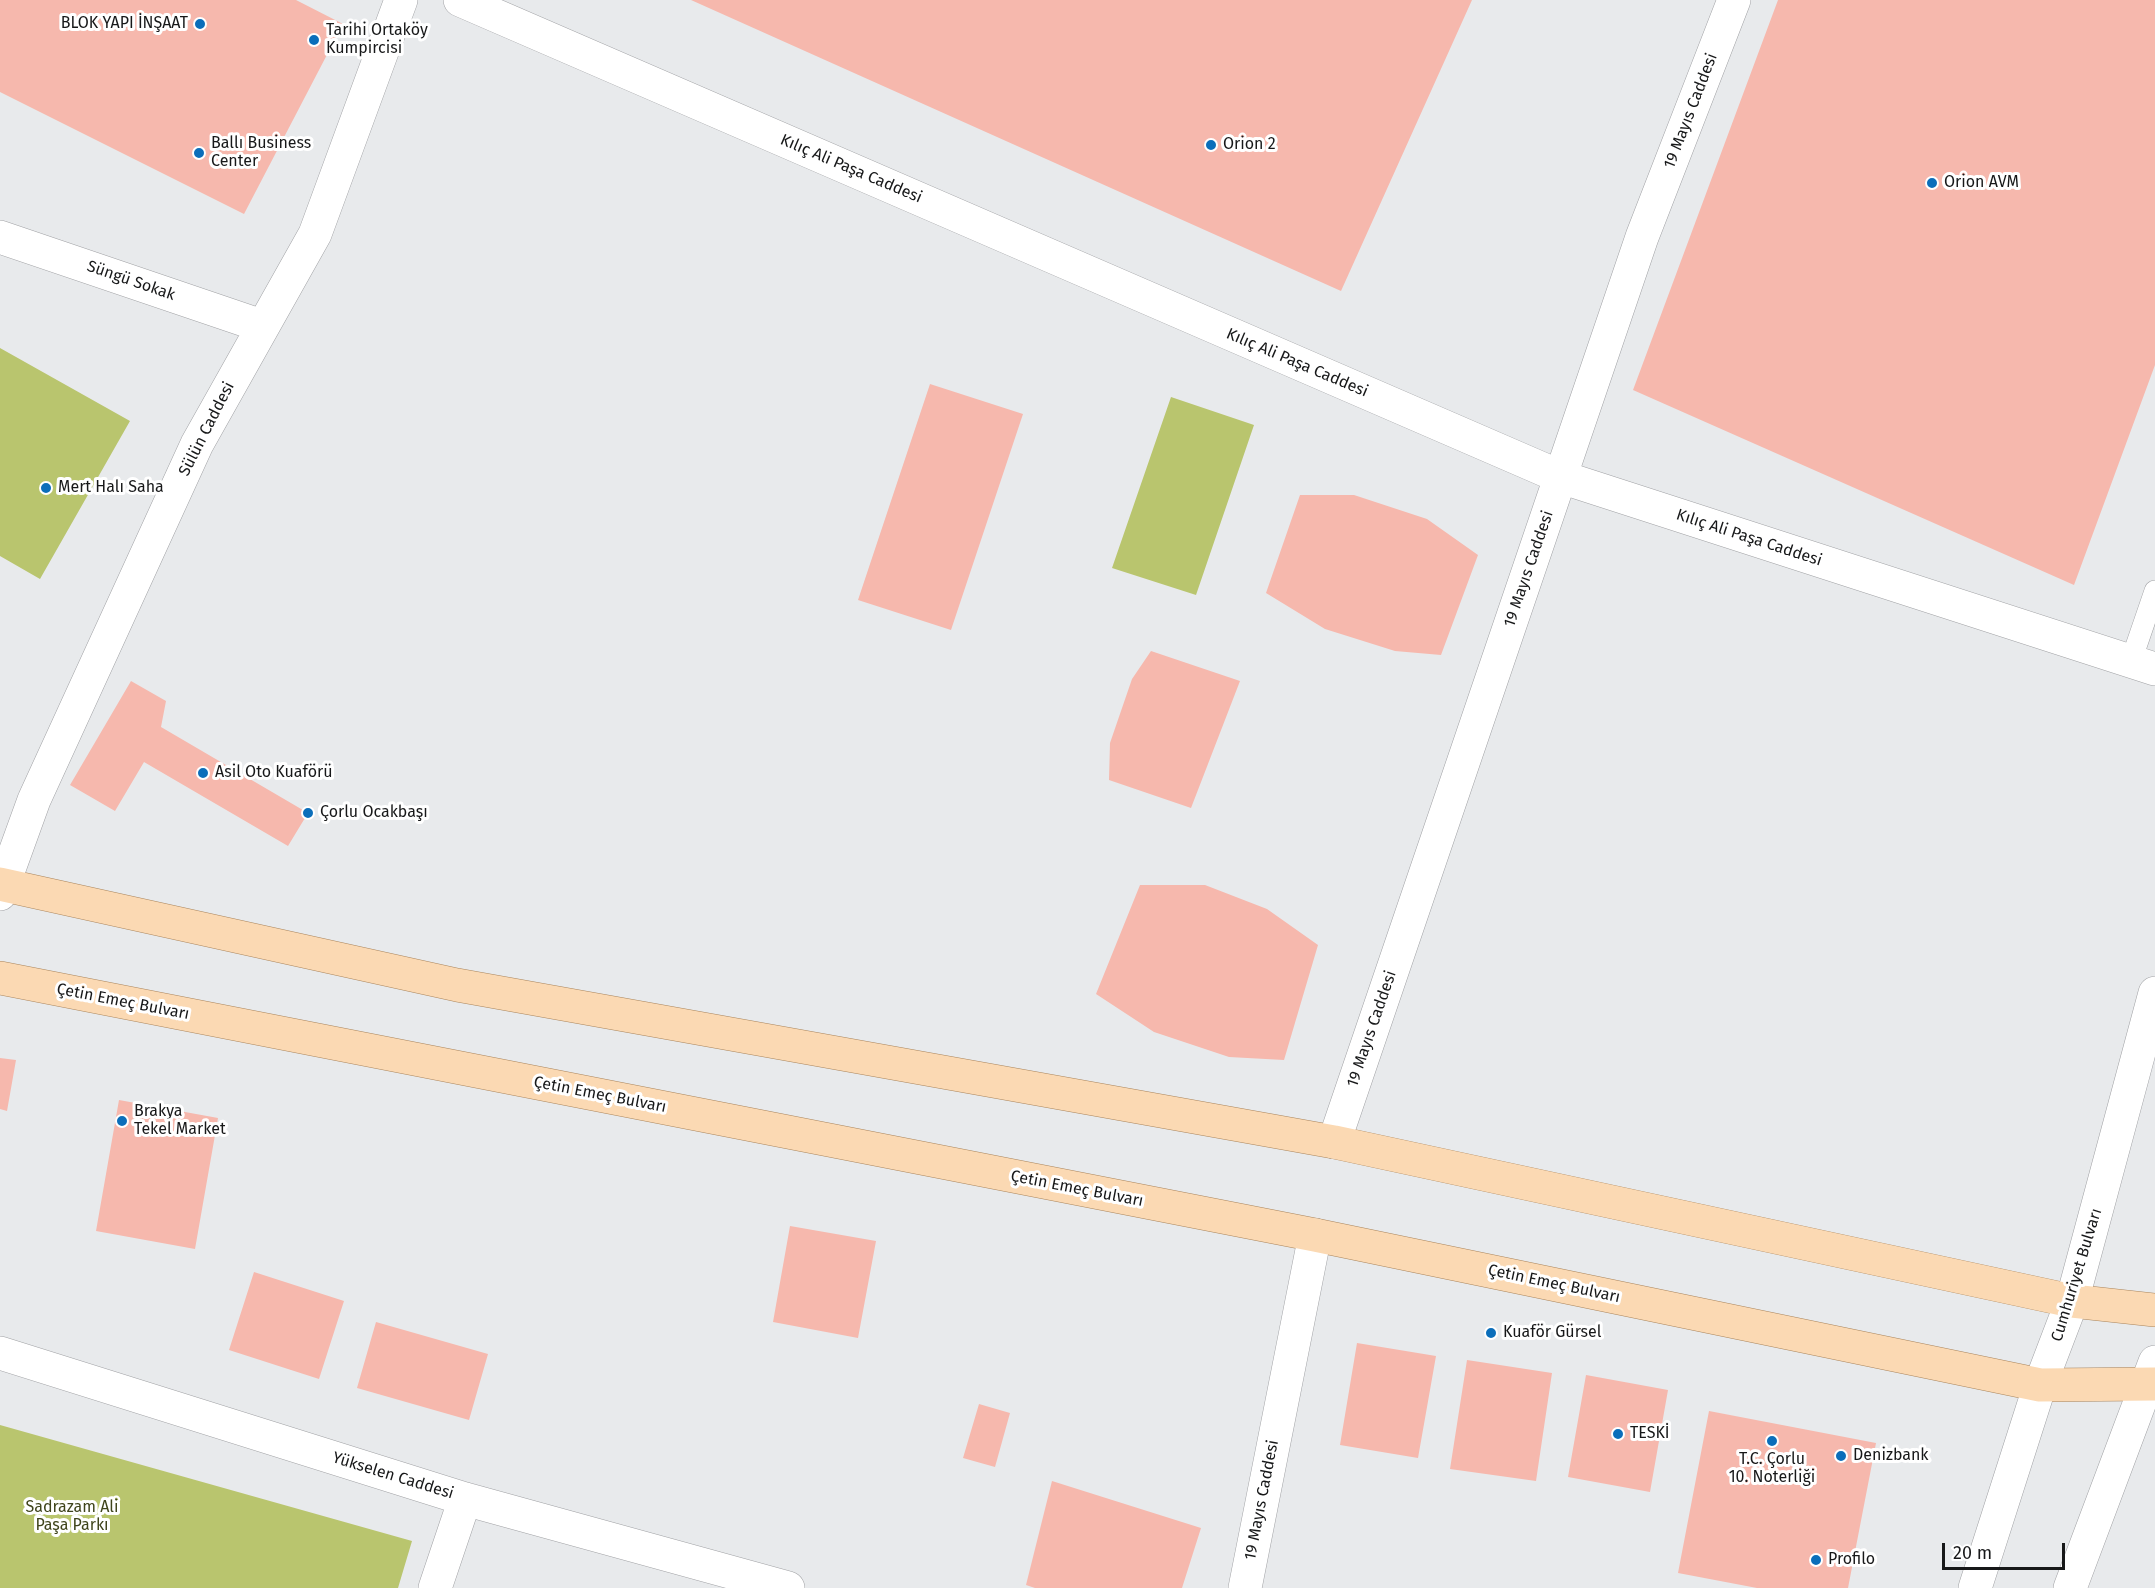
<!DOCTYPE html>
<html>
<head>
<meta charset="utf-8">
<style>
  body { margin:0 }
  #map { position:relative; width:2155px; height:1588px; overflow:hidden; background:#e8eaec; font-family:"Fira Sans",sans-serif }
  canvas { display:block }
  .scale { position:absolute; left:1942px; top:1543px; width:123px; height:27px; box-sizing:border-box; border:3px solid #171819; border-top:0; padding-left:8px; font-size:18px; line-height:21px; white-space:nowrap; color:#171819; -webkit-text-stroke:4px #fff; paint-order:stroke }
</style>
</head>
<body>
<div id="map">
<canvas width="2155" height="1588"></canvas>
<div class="scale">20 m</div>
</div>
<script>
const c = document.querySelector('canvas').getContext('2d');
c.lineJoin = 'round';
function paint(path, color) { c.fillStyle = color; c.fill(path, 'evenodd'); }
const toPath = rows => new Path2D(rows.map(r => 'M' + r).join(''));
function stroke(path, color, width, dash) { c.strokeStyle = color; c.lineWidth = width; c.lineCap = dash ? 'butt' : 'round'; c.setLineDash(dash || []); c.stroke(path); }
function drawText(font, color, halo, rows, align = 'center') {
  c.font = font + ' "Fira Sans",sans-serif'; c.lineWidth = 6; c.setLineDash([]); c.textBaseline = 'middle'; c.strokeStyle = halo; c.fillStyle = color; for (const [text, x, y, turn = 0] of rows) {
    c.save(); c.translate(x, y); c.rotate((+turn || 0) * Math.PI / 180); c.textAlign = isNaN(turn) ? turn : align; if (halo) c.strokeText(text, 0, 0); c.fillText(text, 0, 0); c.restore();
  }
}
paint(toPath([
  [0,348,130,421,40,579,0,556],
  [1171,397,1254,425,1196,595,1112,568],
  [0,1425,412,1541,398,1588,0,1588]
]), '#b9c56e');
paint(toPath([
  [0,0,296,0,343,24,244,214,0,92],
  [691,0,1472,0,1341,291],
  [1778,0,2155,0,2155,365,2074,585,1633,390],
  [930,384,1023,414,951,630,858,600],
  [1300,495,1354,495,1427,519,1478,555,1441,655,1395,651,1325,629,1266,593],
  [1151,651,1240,681,1191,808,1109,780,1110,743,1132,679],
  [131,681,166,701,161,727,308,813,288,846,144,762,115,811,70,785],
  [1140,885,1205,885,1267,909,1318,945,1284,1060,1229,1057,1154,1032,1096,994],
  [0,1058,16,1060,7,1111,0,1109],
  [119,1100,218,1118,195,1249,96,1231],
  [790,1226,876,1241,858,1338,773,1322],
  [254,1272,344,1301,319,1379,229,1350],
  [376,1322,488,1354,469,1420,357,1388],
  [1357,1343,1436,1356,1418,1458,1340,1445],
  [1467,1360,1552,1373,1536,1481,1450,1469],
  [1586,1375,1668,1390,1650,1492,1568,1477],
  [979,1404,1010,1413,995,1467,963,1458],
  [1709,1411,1876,1443,1848,1588,1757,1588,1678,1573],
  [1052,1481,1201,1528,1182,1588,1035,1588,1026,1585]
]), '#f6b8ad');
const service = toPath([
  [2131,661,2155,591]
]);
const minor = toPath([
  [0,237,262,326],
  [0,894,34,800,197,444,315,234,401,0],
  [1334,1142,1642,237,1734,0],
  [0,1353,465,1499,788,1588],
  [435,1588,465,1499]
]);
const tertiary = toPath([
  [460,0,1561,477,2155,669],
  [1245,1588,1315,1235]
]);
const secondary = toPath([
  [1975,1588,2040,1385,2072,1301,2155,993],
  [2070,1588,2155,1362]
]);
const primary = toPath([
  [0,884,457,985,1334,1142,2072,1301,2155,1310],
  [0,978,1315,1235,2040,1385,2155,1384]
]);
stroke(service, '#a1a2a5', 22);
stroke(minor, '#a1a2a5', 34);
stroke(tertiary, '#a1a2a5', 34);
stroke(secondary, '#a1a2a5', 34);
stroke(primary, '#a9855d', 34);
stroke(service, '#fff', 21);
stroke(minor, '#fff', 33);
stroke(tertiary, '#fff', 33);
stroke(secondary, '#fff', 33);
stroke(primary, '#fbd9b3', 33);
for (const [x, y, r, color] of [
  [200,24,6,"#0b6eba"],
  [314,40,6,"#0b6eba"],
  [1211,145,6,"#0b6eba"],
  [199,153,6,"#0b6eba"],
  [1932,183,6,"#0b6eba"],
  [46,488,6,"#0b6eba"],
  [203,773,6,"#0b6eba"],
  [308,813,6,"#0b6eba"],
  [122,1121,6,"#0b6eba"],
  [1491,1333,6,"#0b6eba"],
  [1618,1434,6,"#0b6eba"],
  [1772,1441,6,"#0b6eba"],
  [1841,1456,6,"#0b6eba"],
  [1816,1560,6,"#0b6eba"]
]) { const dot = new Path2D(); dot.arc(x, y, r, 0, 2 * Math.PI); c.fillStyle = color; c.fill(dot); stroke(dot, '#fff', 2); }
drawText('16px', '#171819', '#fff', [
  ["BLOK YAPI İNŞAAT",188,24,"right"],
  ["Tarihi Ortaköy",326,31],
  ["Kumpircisi",326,49],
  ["Ballı Business",211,144],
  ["Center",211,162],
  ["Orion 2",1223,145],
  ["Orion AVM",1944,183],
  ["Mert Halı Saha",58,488],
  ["Asil Oto Kuaförü",215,773],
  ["Çorlu Ocakbaşı",320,813],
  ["Brakya",134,1112],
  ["Tekel Market",134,1130],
  ["Kuaför Gürsel",1503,1333],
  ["TESKİ",1630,1434],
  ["Denizbank",1853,1456],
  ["T.C. Çorlu",1772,1460,"center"],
  ["10. Noterliği",1772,1478,"center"],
  ["Profilo",1828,1560]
], 'left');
drawText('16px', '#171819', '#fff', [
  ["19 Mayıs Caddesi",1691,111,-69],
  ["Kılıç Ali Paşa Caddesi",851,169,23],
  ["Süngü Sokak",131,281,19],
  ["Kılıç Ali Paşa Caddesi",1297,363,23],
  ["Sülün Caddesi",207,429,-63],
  ["Kılıç Ali Paşa Caddesi",1749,538,18],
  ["19 Mayıs Caddesi",1529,569,-71],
  ["Çetin Emeç Bulvarı",123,1002,11],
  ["19 Mayıs Caddesi",1372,1029,-71],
  ["Çetin Emeç Bulvarı",600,1095,11],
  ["Çetin Emeç Bulvarı",1077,1189,11],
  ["Cumhuriyet Bulvarı",2077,1275,-73],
  ["Çetin Emeç Bulvarı",1554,1284,12],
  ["Yükselen Caddesi",393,1476,17],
  ["19 Mayıs Caddesi",1262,1500,-79]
]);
drawText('16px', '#3f441b', '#fff', [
  ["Sadrazam Ali",72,1508],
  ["Paşa Parkı",72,1526]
]);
</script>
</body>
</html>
